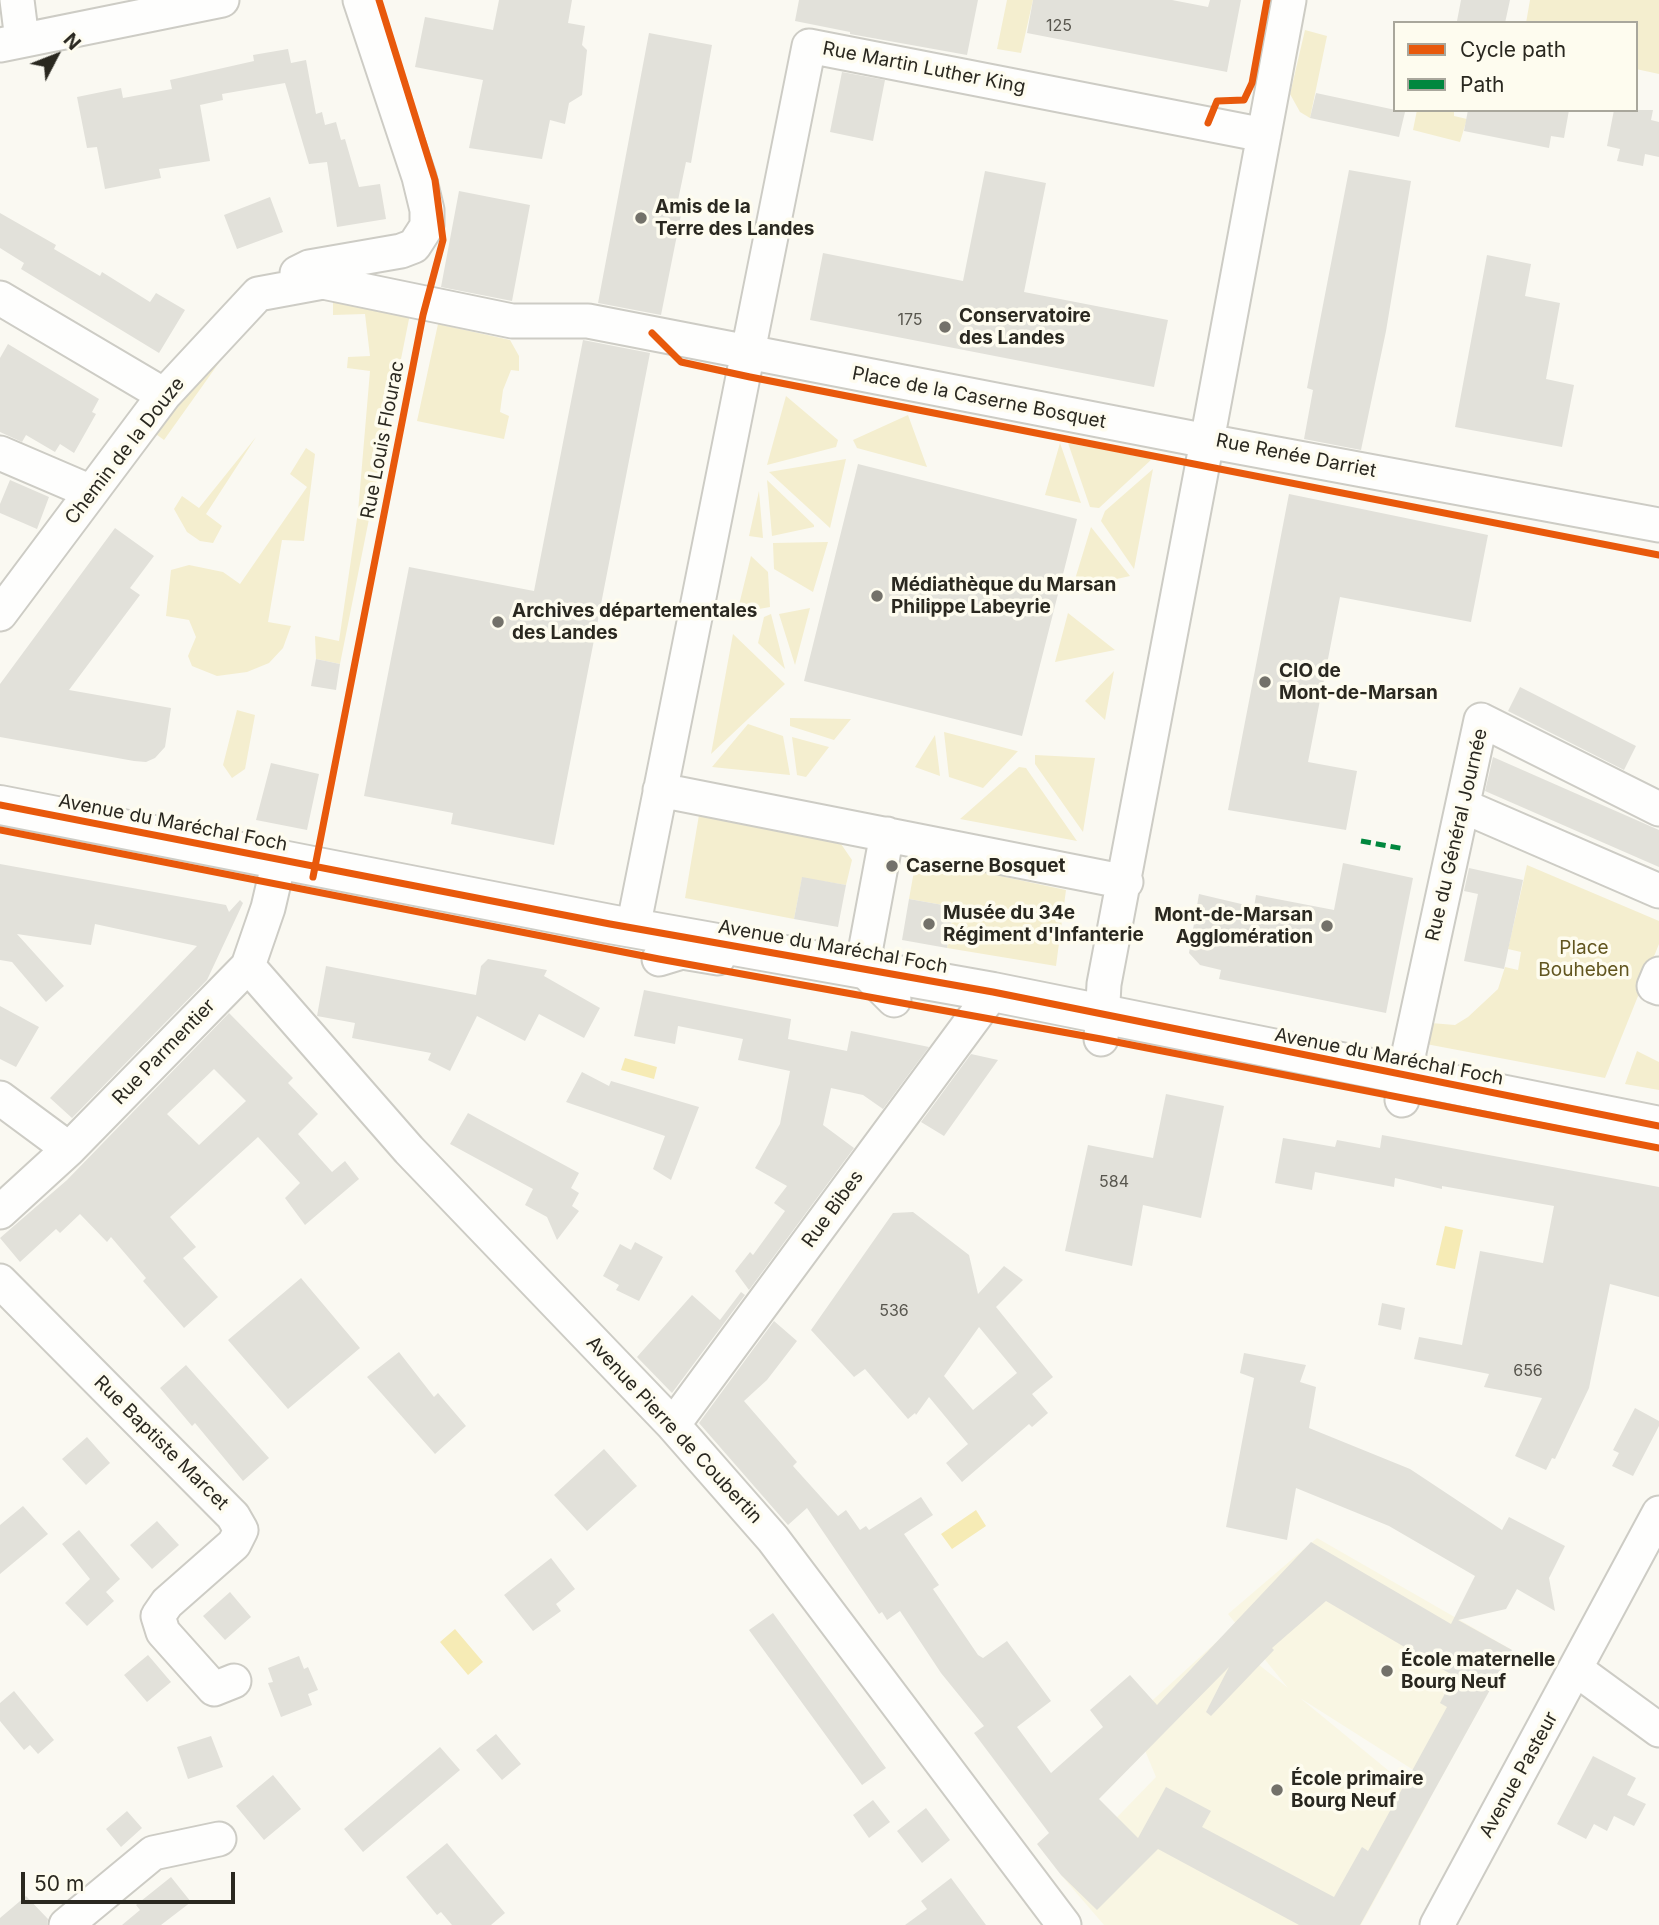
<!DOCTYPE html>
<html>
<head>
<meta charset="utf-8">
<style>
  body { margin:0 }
  #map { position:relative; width:1659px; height:1925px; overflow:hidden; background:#faf9f2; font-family:Inter,sans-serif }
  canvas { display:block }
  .legend { position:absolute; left:1393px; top:21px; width:245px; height:91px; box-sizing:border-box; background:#fefcef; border:2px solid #a9a79c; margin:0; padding:9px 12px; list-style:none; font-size:21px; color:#2a2820 }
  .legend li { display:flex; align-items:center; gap:14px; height:35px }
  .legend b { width:35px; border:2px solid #a9a79c }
  .north { position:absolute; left:21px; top:21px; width:70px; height:70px; -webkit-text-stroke:5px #fefcef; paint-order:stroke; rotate:48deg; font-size:19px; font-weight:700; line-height:28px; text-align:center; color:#2a2820 }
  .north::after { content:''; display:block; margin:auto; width:24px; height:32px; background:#2a2820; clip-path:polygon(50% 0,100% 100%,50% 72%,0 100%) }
  .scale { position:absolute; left:21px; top:1872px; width:214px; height:32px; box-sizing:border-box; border:4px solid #2a2820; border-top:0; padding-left:9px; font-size:21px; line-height:24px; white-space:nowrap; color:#2a2820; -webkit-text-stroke:5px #fefcef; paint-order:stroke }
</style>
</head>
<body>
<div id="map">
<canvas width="1659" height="1925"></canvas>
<ul class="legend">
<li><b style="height:9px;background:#e8590c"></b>Cycle path</li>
<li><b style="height:9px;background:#00873e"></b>Path</li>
</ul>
<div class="north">N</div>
<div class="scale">50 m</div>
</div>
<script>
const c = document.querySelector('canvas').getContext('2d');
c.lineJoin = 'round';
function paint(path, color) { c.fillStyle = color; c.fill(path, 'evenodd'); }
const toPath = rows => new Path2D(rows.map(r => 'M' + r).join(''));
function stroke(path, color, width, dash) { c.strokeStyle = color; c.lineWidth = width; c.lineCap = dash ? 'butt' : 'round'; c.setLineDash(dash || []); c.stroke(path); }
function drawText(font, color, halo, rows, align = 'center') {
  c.font = font + ' Inter,sans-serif'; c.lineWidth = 7; c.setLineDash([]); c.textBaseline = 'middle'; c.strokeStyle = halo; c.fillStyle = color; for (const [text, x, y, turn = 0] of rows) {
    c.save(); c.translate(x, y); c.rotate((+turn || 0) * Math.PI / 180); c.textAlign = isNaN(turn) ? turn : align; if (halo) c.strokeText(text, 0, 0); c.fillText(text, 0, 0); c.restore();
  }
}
paint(toPath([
  [1317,1538,1512,1650,1437,1785,1300,1698,1428,1803,1361,1925,1104,1925,1061,1875,1156,1777,1132,1719,1223,1636,1288,1688,1228,1614]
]), '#f9f6e3');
paint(toPath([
  [1007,0,1033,0,1021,53,997,49],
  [1530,0,1659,0,1659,74,1636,69,1636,23,1526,23],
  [1305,30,1327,36,1310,118,1300,112,1290,94],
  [1417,110,1454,110,1454,116,1467,119,1460,142,1413,130],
  [316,288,411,309,340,664,316,659,315,636,339,641,358,512,370,371,347,368,348,357,370,356,365,314,333,315,333,297,309,295,286,300,263,312,238,336,164,440,153,432,233,328,260,306,287,294],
  [438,324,510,340,519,356,519,371,511,370,503,390,500,412,509,416,504,439,417,421],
  [786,396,838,440,836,447,767,465],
  [908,415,927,467,857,448,853,440],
  [256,437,206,514,222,526,213,543,200,541,187,532,174,509,182,496,199,508],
  [1060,443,1081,503,1045,495],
  [1068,443,1152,459,1099,508,1090,507],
  [306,448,315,454,304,541,282,540,268,622,291,626,283,648,269,663,247,672,217,676,192,666,188,656,196,637,189,620,166,616,171,570,189,565,223,572,240,584,307,487,290,474],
  [846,459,830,528,769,472],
  [1153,469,1134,569,1101,521,1105,511],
  [767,480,814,525,814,527,772,536],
  [759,491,763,538,749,536],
  [1091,527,1130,576,1072,589],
  [828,542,813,592,774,569,773,543],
  [751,556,768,572,770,607,737,613],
  [810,608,795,665,779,614],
  [1068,613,1115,650,1055,662],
  [771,614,785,669,758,643,764,617],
  [733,634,785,684,711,754],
  [1114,671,1105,720,1085,701],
  [237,710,255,715,245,769,232,778,223,765],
  [790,718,851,719,834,740,790,726],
  [748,724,783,736,790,775,712,767],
  [944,732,1017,751,1018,751,983,788,949,777],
  [935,735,940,776,915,767],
  [792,737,829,747,806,777,797,775],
  [1035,755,1095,758,1083,832,1035,764],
  [1019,767,1026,768,1077,841,960,819],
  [699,815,839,841,852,860,846,885,802,878,794,919,685,898],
  [925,860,1066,890,1056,966,947,948,954,907,909,899,914,871],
  [1527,865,1659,921,1659,944,1605,1078,1426,1044,1431,1023,1455,1025,1468,1017,1498,989,1505,967,1518,970,1521,952,1508,949],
  [1637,1051,1659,1062,1659,1090,1625,1084]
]), '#f4eecf');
paint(toPath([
  [625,1058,657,1067,654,1079,621,1070],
  [1445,1226,1463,1230,1455,1269,1436,1265],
  [976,1510,986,1526,952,1549,941,1534],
  [455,1629,483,1662,468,1675,440,1642]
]), '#f6ebb5');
paint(toPath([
  [499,0,572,0,568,23,585,26,582,45,587,50,582,95,569,103,565,124,550,120,542,159,469,148,483,80,415,67,425,17,493,30],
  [799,0,978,0,967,55,850,34,850,32,795,21],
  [1033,0,1172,0,1208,7,1210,0,1241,0,1227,72,1027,33],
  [1461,0,1510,0,1505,23,1457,21],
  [649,33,712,45,691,163,686,162,677,205,683,205,661,315,598,303],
  [288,49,291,63,306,60,316,114,322,112,325,125,336,122,341,140,345,139,359,187,380,184,386,219,337,227,327,162,309,164,285,83,222,94,223,100,200,105,210,161,159,169,161,178,105,189,97,147,87,148,77,97,121,88,123,98,172,89,170,80,254,61,253,55],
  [842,72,885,80,873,141,830,132],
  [1316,93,1405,112,1399,137,1310,118],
  [1468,110,1569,110,1564,138,1551,136,1549,148,1464,131],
  [1614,110,1653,110,1651,120,1659,122,1659,157,1645,154,1643,166,1617,161,1620,149,1607,146],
  [1349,170,1411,181,1386,331,1361,450,1304,439,1313,390,1307,388],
  [985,171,1046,183,1024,292,1168,320,1154,387,810,320,823,253,963,281],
  [459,191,530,205,512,301,441,287],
  [270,197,283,232,237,249,224,215],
  [0,213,56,245,54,249,100,276,102,272,150,302,156,293,185,310,159,353,21,269,24,263,0,248],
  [1487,255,1531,264,1525,296,1560,303,1546,379,1574,385,1562,447,1455,427],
  [583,340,650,353,554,845,451,824,453,813,364,796,409,567,534,591],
  [8,344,99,399,92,412,96,414,74,453,60,444,55,452,26,435,22,442,0,432,0,358],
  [858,464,1077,519,1022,736,804,681],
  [10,480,49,497,37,529,0,513,0,504],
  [1289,494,1488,535,1471,622,1340,597,1308,762,1357,771,1346,830,1228,810],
  [115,528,154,556,130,588,140,595,69,690,171,708,165,747,155,758,146,762,134,761,0,737,0,684],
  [316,659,340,664,336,690,311,686],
  [1520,687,1636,746,1624,770,1508,711],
  [1493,757,1659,830,1659,867,1485,791],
  [271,763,319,774,307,830,256,820],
  [1343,863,1413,878,1386,1013,1219,979,1221,970,1200,965,1189,953,1199,894,1254,907,1256,895,1334,910],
  [0,864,226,905,229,912,240,900,243,903,207,980,72,1118,50,1098,197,946,95,924,91,945,17,934,64,986,46,1002,12,962,0,960],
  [1469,868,1523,880,1504,969,1464,961,1478,894,1464,891],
  [802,877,846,885,838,927,794,919],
  [909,899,954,907,947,948,902,940],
  [488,959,547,970,544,976,600,1008,584,1038,539,1014,525,1041,477,1016,450,1071,428,1060,431,1053,352,1038,355,1023,317,1016,326,966,476,995,481,966],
  [644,990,791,1019,788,1039,847,1051,851,1031,929,1047,883,1109,863,1095,831,1088,823,1125,854,1148,749,1290,735,1271,750,1252,753,1255,785,1211,774,1203,787,1186,755,1168,780,1124,790,1071,738,1060,743,1039,678,1026,675,1044,634,1036],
  [0,1006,39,1027,16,1067,0,1059],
  [229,1013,293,1078,288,1083,318,1114,298,1134,332,1172,345,1161,359,1179,305,1225,285,1198,300,1183,258,1137,170,1217,196,1247,183,1258,218,1297,184,1328,143,1281,146,1278,111,1237,107,1242,80,1214,60,1233,56,1229,20,1262,0,1238,67,1180],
  [214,1069,246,1101,199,1145,167,1114],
  [971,1054,998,1060,944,1136,921,1122],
  [582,1072,609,1086,611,1081,699,1107,671,1180,653,1169,665,1136,566,1102],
  [1166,1094,1224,1106,1201,1218,1143,1205,1132,1266,1065,1251,1088,1145,1153,1158],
  [468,1113,579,1173,571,1188,579,1193,572,1206,579,1211,557,1240,547,1217,525,1205,533,1189,450,1144],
  [1382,1135,1659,1187,1659,1297,1610,1284,1589,1388,1555,1459,1552,1458,1546,1470,1515,1456,1542,1398,1484,1387,1489,1374,1414,1359,1419,1337,1462,1345,1480,1251,1543,1263,1554,1206,1442,1186,1442,1189,1395,1178,1394,1187,1315,1172,1312,1190,1275,1183,1283,1138,1335,1147,1337,1140,1380,1148],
  [913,1212,969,1255,978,1294,1004,1266,1023,1280,996,1307,1053,1377,1032,1394,1048,1413,1032,1427,1029,1424,962,1482,946,1463,968,1444,929,1397,916,1415,915,1413,908,1419,865,1369,854,1377,811,1330,893,1213],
  [979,1327,1017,1373,973,1410,944,1376],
  [635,1242,663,1257,639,1301,616,1290,619,1285,603,1276,620,1244,631,1250],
  [301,1278,360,1348,288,1409,228,1340],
  [741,1292,745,1295,672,1393,637,1357,692,1295,720,1320],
  [1382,1303,1405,1308,1401,1330,1378,1325],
  [774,1321,797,1341,767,1380,744,1401,797,1462,793,1466,838,1516,846,1510,860,1530,866,1526,869,1530,921,1497,933,1515,904,1534,939,1585,933,1589,978,1655,983,1658,1007,1641,1051,1701,1017,1727,1051,1773,1103,1727,1090,1710,1130,1675,1157,1705,1311,1542,1451,1624,1475,1576,1389,1526,1296,1488,1287,1540,1226,1527,1254,1378,1240,1373,1244,1353,1306,1365,1300,1382,1316,1387,1309,1428,1410,1469,1502,1530,1509,1517,1565,1546,1549,1578,1555,1611,1517,1589,1506,1609,1458,1620,1512,1650,1360,1925,1299,1925,1158,1849,1097,1910,1061,1875,1037,1844,1049,1833,974,1733,984,1726,941,1673,900,1611,887,1620,882,1612,879,1614,807,1508,788,1525,699,1423],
  [1326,1601,1454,1676,1440,1703,1447,1707,1368,1851,1362,1847,1334,1897,1202,1827,1211,1811,1166,1787,1138,1838,1099,1799,1229,1667,1206,1712,1211,1716,1274,1650,1272,1648],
  [399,1352,434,1397,438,1393,466,1426,435,1454,367,1377],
  [186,1365,269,1458,243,1481,195,1423,192,1426,160,1388],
  [1635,1408,1659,1421,1659,1426,1633,1476,1612,1466,1619,1453,1613,1450],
  [87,1437,110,1463,86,1485,62,1459],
  [604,1449,637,1486,587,1531,554,1495],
  [23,1506,48,1534,0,1574,0,1525],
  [157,1521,179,1545,152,1569,130,1545],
  [79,1530,120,1579,106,1592,114,1601,87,1626,65,1603,90,1579,62,1544],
  [551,1558,575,1589,556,1604,561,1611,533,1631,504,1595],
  [230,1592,251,1617,225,1640,203,1616],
  [773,1613,886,1768,862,1785,749,1630],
  [148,1655,171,1682,147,1702,124,1675],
  [299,1656,304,1669,308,1667,318,1690,308,1694,312,1705,281,1717,268,1683,273,1682,268,1668],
  [14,1691,54,1740,38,1754,30,1745,24,1750,0,1721,0,1703],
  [496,1734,521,1764,502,1780,476,1750],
  [211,1736,223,1767,188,1779,177,1747],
  [440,1747,460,1770,363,1852,344,1829],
  [1593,1756,1636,1778,1627,1795,1646,1804,1634,1826,1614,1816,1607,1831,1594,1824,1586,1839,1557,1824],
  [273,1775,301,1809,264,1840,236,1806],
  [873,1800,890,1822,869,1838,853,1815],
  [926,1808,950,1840,922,1863,897,1831],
  [127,1811,142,1828,121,1847,106,1829],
  [447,1843,505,1913,491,1925,452,1925,441,1912,437,1915,406,1877],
  [171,1877,191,1902,161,1925,122,1925,140,1910,136,1905],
  [951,1878,986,1925,905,1925,927,1909,921,1901],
  [26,1896,48,1919,47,1925,0,1925,0,1918]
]), '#e2e1da');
const minor = toPath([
  [17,0,22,40],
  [1289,0,1207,441,1659,525],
  [0,45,222,0],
  [297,273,309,267,401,251,414,246,427,226,427,210,419,177,360,0],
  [0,298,164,395],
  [0,453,91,492],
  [0,614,164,395,258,294,323,282,512,321,588,321,1207,441,1104,984,1101,1039],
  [660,790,1126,882],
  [1463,806,1659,891],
  [633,928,809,46,1264,135],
  [659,959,682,952,718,958],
  [248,966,409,1150,673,1425,773,1539,1064,1925],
  [862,968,887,834],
  [862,968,894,1000],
  [1659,974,1654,986,1659,988],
  [0,1098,69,1149],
  [1402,1100,1408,1077,1409,1052,1481,720,1659,809],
  [0,1212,69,1149,248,966,268,908,279,861],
  [0,1281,233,1516,241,1530,234,1544,167,1603,158,1616,163,1632,214,1689,234,1681],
  [673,1425,993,992],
  [1577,1670,1659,1730],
  [66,1925,153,1853,219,1839],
  [1437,1925,1659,1513]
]);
const secondary = toPath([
  [0,805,610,924,993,992,1659,1126]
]);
stroke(minor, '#cdccc5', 37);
stroke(secondary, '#cdccc5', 42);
stroke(minor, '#fefefd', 33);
stroke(secondary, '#fefefd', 38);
stroke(toPath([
  [1361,841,1405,849]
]), '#00873e', 5, [10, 5]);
stroke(toPath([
  [1208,123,1217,101,1244,100,1252,83,1267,0],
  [652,333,681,362,750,377,1659,555],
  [0,805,610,924,993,992,1659,1126],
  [0,830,659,959,1101,1039,1659,1148],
  [313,877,423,315,443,240,435,180,379,0]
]), '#e8590c', 7);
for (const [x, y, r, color] of [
  [641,218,7,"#73716a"],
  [945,327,7,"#73716a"],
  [877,596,7,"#73716a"],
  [498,622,7,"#73716a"],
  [1265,682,7,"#73716a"],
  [892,866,7,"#73716a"],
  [929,924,7,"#73716a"],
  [1327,926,7,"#73716a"],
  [1387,1671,7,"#73716a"],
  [1277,1790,7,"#73716a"]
]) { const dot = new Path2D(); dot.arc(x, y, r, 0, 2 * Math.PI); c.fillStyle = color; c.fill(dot); stroke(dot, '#fefcef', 2.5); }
drawText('16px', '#58564e', null, [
  ["125",1059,26],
  ["175",910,320],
  ["584",1114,1182],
  ["536",894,1311],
  ["656",1528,1371]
]);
drawText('19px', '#2a2820', '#fefcef', [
  ["Rue Martin Luther King",924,68,11],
  ["Place de la Caserne Bosquet",979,398,11],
  ["Rue Louis Flourac",383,440,-79],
  ["Chemin de la Douze",125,451,-52],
  ["Rue Renée Darriet",1296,456,11],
  ["Avenue du Maréchal Foch",173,823,11],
  ["Rue du Général Journée",1457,835,-77],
  ["Avenue du Maréchal Foch",833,947,10],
  ["Rue Parmentier",164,1052,-46],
  ["Avenue du Maréchal Foch",1389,1057,11],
  ["Rue Bibes",833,1209,-54],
  ["Avenue Pierre de Coubertin",674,1430,47],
  ["Rue Baptiste Marcet",161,1443,45],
  ["Avenue Pasteur",1519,1775,-61]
]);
drawText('bold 19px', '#2a2820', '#fefcef', [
  ["Amis de la",655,207],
  ["Terre des Landes",655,229],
  ["Conservatoire",959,316],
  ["des Landes",959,338],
  ["Médiathèque du Marsan",891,585],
  ["Philippe Labeyrie",891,607],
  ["Archives départementales",512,611],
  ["des Landes",512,633],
  ["CIO de",1279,671],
  ["Mont-de-Marsan",1279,693],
  ["Caserne Bosquet",906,866],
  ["Musée du 34e",943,913],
  ["Régiment d'Infanterie",943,935],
  ["Mont-de-Marsan",1313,915,"right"],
  ["Agglomération",1313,937,"right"],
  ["École maternelle",1401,1660],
  ["Bourg Neuf",1401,1682],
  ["École primaire",1291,1779],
  ["Bourg Neuf",1291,1801]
], 'left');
drawText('19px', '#625620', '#fefcef', [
  ["Place",1584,948],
  ["Bouheben",1584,970]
]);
</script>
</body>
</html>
